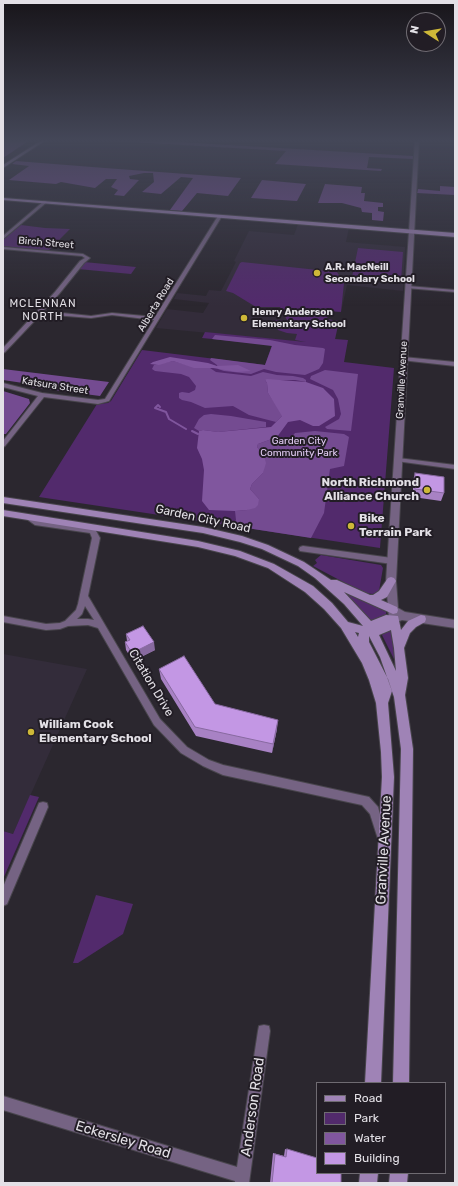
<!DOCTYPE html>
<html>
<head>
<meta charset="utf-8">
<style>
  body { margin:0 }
  #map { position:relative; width:458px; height:1186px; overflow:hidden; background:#2b272f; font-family:Rubik,sans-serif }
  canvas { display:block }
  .frame { position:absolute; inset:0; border:4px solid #e3e0e6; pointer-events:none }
  .legend { position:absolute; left:316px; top:1082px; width:130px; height:92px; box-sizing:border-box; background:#221d25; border:1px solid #6f6b72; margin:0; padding:5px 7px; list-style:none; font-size:12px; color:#e3e0e6 }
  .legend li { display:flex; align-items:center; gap:8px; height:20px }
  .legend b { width:20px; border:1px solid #6f6b72 }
  .north { position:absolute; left:406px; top:12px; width:40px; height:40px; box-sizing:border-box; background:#221d25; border:1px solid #6f6b72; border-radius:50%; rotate:282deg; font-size:11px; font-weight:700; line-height:16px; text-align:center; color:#e3e0e6 }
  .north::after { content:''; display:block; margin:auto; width:14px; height:18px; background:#ceb838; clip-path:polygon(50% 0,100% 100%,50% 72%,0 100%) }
</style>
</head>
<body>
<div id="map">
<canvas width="458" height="1186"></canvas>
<div class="frame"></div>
<ul class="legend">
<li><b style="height:5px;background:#9f83b6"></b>Road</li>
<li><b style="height:11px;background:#522a6c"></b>Park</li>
<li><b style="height:11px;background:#80569e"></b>Water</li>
<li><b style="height:11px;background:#c397e4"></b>Building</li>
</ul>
<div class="north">N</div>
</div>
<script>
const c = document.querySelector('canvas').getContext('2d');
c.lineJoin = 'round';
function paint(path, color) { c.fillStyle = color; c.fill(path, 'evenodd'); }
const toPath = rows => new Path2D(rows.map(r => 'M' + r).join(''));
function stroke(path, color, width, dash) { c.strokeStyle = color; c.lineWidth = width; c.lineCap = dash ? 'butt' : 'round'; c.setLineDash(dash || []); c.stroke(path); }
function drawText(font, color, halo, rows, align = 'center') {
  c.font = font + ' Rubik,sans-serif'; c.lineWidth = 4; c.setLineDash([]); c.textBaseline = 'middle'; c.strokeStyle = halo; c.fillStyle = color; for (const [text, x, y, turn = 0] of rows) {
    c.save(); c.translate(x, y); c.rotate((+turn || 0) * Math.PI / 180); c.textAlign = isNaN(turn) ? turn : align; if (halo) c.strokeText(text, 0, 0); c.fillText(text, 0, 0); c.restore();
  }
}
paint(toPath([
  [298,224,349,228,346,242,405,247,403,291,347,285,341,312,329,311,327,319,339,321,334,345,156,328,167,309,203,313,209,303,174,299,177,293,206,296,209,290,221,291,236,262,234,261,249,231,294,235],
  [3,654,87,669,13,834,3,831]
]), '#332c3a');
paint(toPath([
  [21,225,45,228,70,229,48,251,3,246,3,240],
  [358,248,403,252,401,281,352,277],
  [84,262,136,267,131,274,78,269],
  [242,262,337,272,344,283,341,312,329,311,327,319,339,321,335,339,348,340,344,362,394,368,380,548,39,497,97,404,108,403,111,401,142,350,265,365,272,345,202,338,205,332,306,342,295,340,297,334,287,333,278,330,277,327,268,326,273,320,287,320,280,307,256,307,233,293,226,291,240,263],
  [321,555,381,565,383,568,379,591,373,594,364,593,313,566,317,563,315,560],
  [346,593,386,610,386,615,371,622],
  [392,630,394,630,395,661,382,635,385,632],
  [30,795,39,797,3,879,3,831,13,834],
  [96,895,133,904,123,934,78,963,73,963]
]), '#522a6c');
paint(toPath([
  [3,140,30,140,3,158],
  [95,140,147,140,413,156,413,159,369,157,367,168,382,169,381,171,275,164,286,151],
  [16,161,105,168,241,178,228,196,197,193,182,211,170,210,193,178,181,177,161,194,142,192,154,182,153,173,144,173,129,176,130,179,139,180,124,196,114,195,118,190,111,187,117,179,106,179,95,188,61,182,56,184,9,180,29,166,12,164],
  [262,180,306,184,297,201,251,198],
  [325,184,362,187,361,193,365,193,364,201,383,203,383,207,378,207,378,211,384,212,383,221,372,220,372,213,362,212,361,208,342,203,318,203],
  [440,186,455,187,455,195,417,193,418,189,440,191],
  [215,335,270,340,295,345,323,348,325,349,323,363,319,369,305,375,276,372,264,369,251,374,224,371,218,369,217,365,210,360,211,358,265,365,272,346,212,339],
  [173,361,194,367,210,368,216,372,251,376,263,372,277,375,293,376,303,378,306,380,306,382,295,380,265,380,267,383,268,393,282,414,282,416,276,422,249,415,233,406,205,408,191,402,182,400,179,398,179,393,182,392,189,393,195,390,196,386,189,377,181,374,155,371,152,369,154,365],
  [3,369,109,382,100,396,31,387,23,383,3,380],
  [325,370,358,374,351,431,327,429,325,427,339,419,341,414,338,399,333,390,310,379,311,376],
  [3,391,29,399,30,403,6,434,3,434],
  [211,414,231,416,266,422,266,427,218,432,203,430,199,431,194,428,199,419,204,415],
  [315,431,344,434,349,437,344,466,330,469,324,513,311,538,234,526,236,520,235,511,247,510,259,499,250,489,252,484,263,473,264,456,257,447,258,444,277,437,288,442,295,433]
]), '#744b91');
paint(toPath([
  [170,357,208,363,217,366,238,365,251,371,237,372,213,368,194,368,173,361,159,365,150,364,153,362],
  [267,379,306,382,323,388,334,399,335,416,319,426,313,426,300,420,288,422,277,437,258,444,257,447,264,456,266,463,263,473,252,484,250,489,259,499,258,505,255,508,247,510,235,511,209,510,202,501,204,470,202,459,197,448,199,431,203,430,218,432,271,427,282,416,268,393,267,383,265,380]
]), '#80569e');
stroke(toPath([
  [160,407,158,405,155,408,166,412,169,419,186,429],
  [192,431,198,434]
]), '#80569e', 2);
const minor = toPath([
  [44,201,47,202,3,239,3,236,44,201],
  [220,215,222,216,109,401,98,404,44,397,5,446,3,447,3,441,38,396,3,387,3,383,42,393,98,400,105,399,154,320,112,315,91,318,41,314,5,352,3,353,3,348,55,292,80,261,85,258,82,256,3,249,3,247,83,254,90,258,84,263,59,294,43,311,91,316,112,313,155,317,218,216,220,215],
  [408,286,455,290,455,292,406,288,406,286,408,286],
  [403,357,455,362,455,366,401,360,401,358,403,357],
  [398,458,455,465,455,469,396,461,395,460,398,458],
  [28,516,34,516,40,521,95,529,100,538,88,596,160,719,187,747,209,760,223,765,369,797,378,807,379,811,387,835,386,839,382,840,378,839,370,814,362,805,223,775,203,766,181,753,154,725,98,628,88,625,68,626,60,629,46,630,3,622,3,616,46,624,60,623,65,621,76,610,78,604,92,538,90,533,35,525,28,520,27,518,28,516],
  [85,606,94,620,88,619,77,619,82,614,85,606],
  [303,546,392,558,396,561,392,564,300,551,299,549,300,547,303,546],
  [43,802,47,803,48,807,7,904,3,906,3,887,39,803,43,802],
  [264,1025,269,1026,270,1031,249,1183,235,1183,235,1181,3,1110,3,1096,237,1167,258,1031,259,1026,264,1025]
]);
const tertiary = toPath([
  [415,140,419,140,396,581,398,608,405,612,455,620,455,628,402,620,394,623,390,622,389,619,386,581,415,140]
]);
const secondary = toPath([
  [42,140,46,140,3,168,3,165,42,140],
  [3,198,455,233,455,237,3,200,3,198],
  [3,497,203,527,242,536,268,545,304,562,331,580,337,580,370,595,373,595,379,591,388,578,391,577,394,578,396,581,387,597,381,600,397,607,398,610,397,613,393,614,344,592,371,621,386,615,398,616,401,630,408,621,421,615,425,616,426,619,425,622,416,627,410,633,404,648,408,678,405,695,413,749,409,1083,393,1083,401,749,394,697,380,657,369,636,369,642,388,679,392,691,388,703,394,777,381,1083,365,1083,382,777,381,752,376,703,369,680,362,663,341,628,324,609,305,592,268,568,235,556,198,547,3,516,3,510,198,541,240,551,274,564,313,586,332,603,348,622,363,626,344,604,315,578,298,566,262,549,240,542,203,533,3,503,3,497],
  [391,630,394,648,396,671,379,635,391,630],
  [355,632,359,633,358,637,355,632],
  [360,1173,378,1173,377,1183,359,1183,360,1173],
  [390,1173,408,1173,407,1183,389,1183,390,1173]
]);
stroke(minor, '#48454c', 2);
stroke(tertiary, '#48454c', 2);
stroke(secondary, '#48454c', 2);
paint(minor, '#756383');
paint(tertiary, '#756383');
paint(secondary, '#9f83b6');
paint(toPath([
  [415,473,444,493,441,501,413,497,413,481],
  [126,634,155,650,133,661,126,650,125,642,127,641],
  [159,669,215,704,277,729,272,753,196,736,161,679],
  [285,1149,317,1158,341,1183,270,1183,273,1153,284,1156]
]), '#a882c4');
paint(toPath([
  [154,642,155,650,133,661,132,653],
  [278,720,277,729,272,753,273,744]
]), '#886aa0');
const building = toPath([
  [415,473,444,477,444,493,415,489,415,473],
  [143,626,154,642,132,653,125,642,130,640,126,634,143,626],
  [184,656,215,704,278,720,273,744,195,727,159,669,184,656],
  [287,1149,317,1158,317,1173,341,1173,341,1183,272,1183,275,1154,286,1157,287,1149]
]);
paint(building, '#c397e4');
stroke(building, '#886aa0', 1);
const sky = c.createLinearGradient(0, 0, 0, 306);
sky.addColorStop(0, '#18151a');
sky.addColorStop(0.46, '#444758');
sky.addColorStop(1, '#44475800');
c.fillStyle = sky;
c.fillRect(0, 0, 458, 306);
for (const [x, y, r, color] of [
  [317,273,4,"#ceb838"],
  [244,318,4,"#ceb838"],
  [427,490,4,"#ceb838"],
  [351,526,4,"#ceb838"],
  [31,732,4,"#ceb838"]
]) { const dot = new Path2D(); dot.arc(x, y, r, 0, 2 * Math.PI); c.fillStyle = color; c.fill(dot); stroke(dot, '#221d25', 1.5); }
drawText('10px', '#e3e0e6', '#221d25', [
  ["Birch Street",46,243,5],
  ["Alberta Road",156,305,-59],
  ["Granville Avenue",402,380,-87],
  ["Katsura Street",55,386,9]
]);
drawText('bold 10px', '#e3e0e6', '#221d25', [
  ["A.R. MacNeill",325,267],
  ["Secondary School",325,279],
  ["Henry Anderson",252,312],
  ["Elementary School",252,324]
], 'left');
drawText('10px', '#e1cbf3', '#221d25', [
  ["Garden City",299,441],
  ["Community Park",299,453]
]);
c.letterSpacing = '1px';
drawText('11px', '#e3e0e6', '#221d25', [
  ["MCLENNAN",43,304],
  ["NORTH",43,317]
]);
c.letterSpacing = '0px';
drawText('bold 12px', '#e3e0e6', '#221d25', [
  ["North Richmond",419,483,"right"],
  ["Alliance Church",419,497,"right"],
  ["Bike",359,519],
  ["Terrain Park",359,533],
  ["William Cook",39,725],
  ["Elementary School",39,739]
], 'left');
drawText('12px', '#e3e0e6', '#221d25', [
  ["Garden City Road",203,519,12],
  ["Citation Drive",151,683,59]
]);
drawText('14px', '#e3e0e6', '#221d25', [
  ["Granville Avenue",384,850,-87],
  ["Anderson Road",253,1107,-82],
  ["Eckersley Road",123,1140,17]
]);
</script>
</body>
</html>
